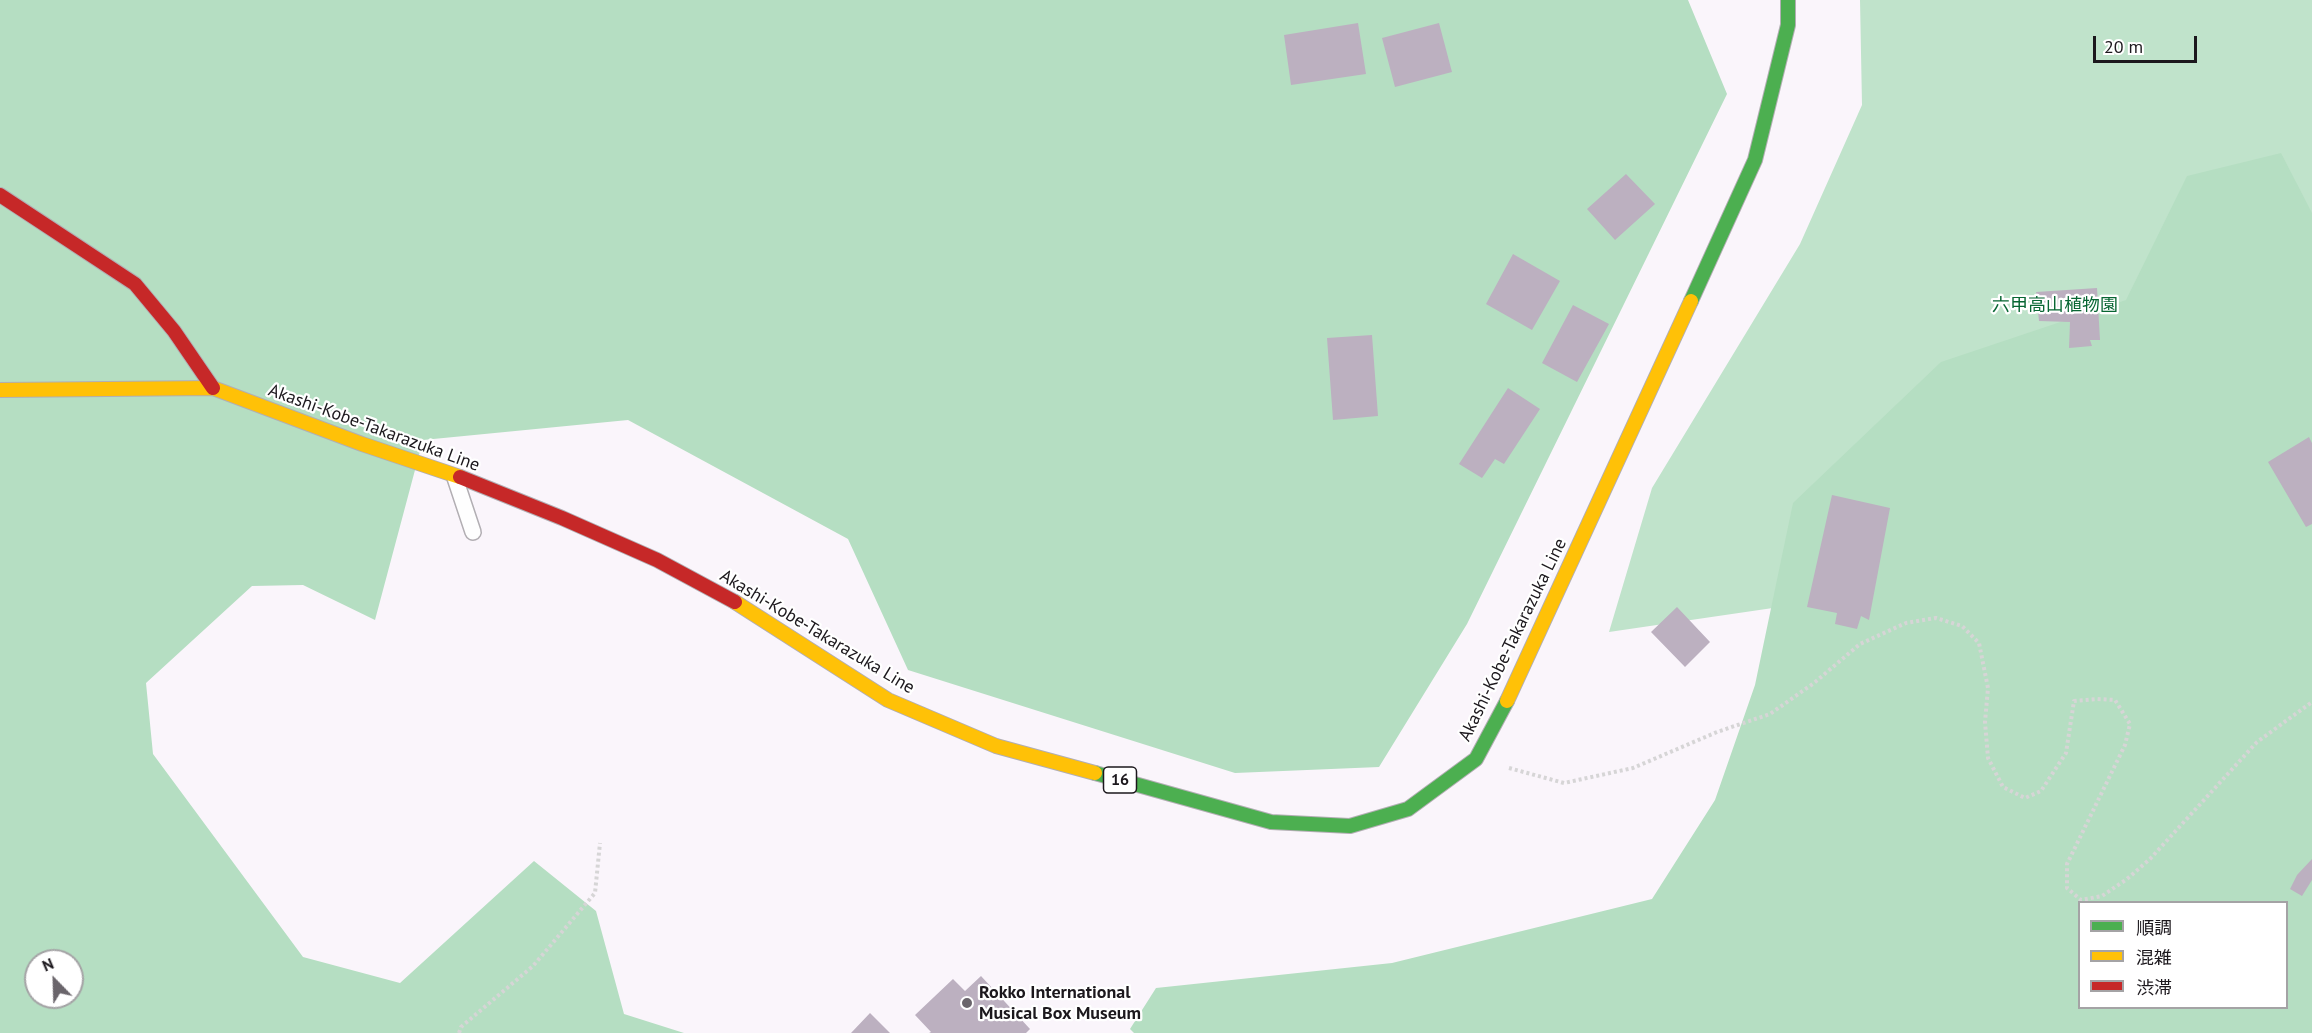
<!DOCTYPE html>
<html>
<head>
<meta charset="utf-8">
<style>
  body { margin:0 }
  #map { position:relative; width:2312px; height:1033px; overflow:hidden; background:#faf5fb; font-family:"PT Sans","Noto Sans JP",sans-serif }
  canvas { display:block }
  .legend { position:absolute; left:2078px; top:901px; width:210px; height:108px; box-sizing:border-box; background:#fff; border:2px solid #a4a3a5; margin:0; padding:8px 10px; list-style:none; font-size:18px; color:#1c181d }
  .legend li { display:flex; align-items:center; gap:12px; height:30px }
  .legend b { width:30px; border:2px solid #a4a3a5 }
  .north { position:absolute; left:24px; top:949px; width:60px; height:60px; box-sizing:border-box; background:#fff; border:2px solid #a4a3a5; border-radius:50%; rotate:337deg; font-size:16px; font-weight:700; line-height:24px; text-align:center; color:#1c181d }
  .north::after { content:''; display:block; margin:auto; width:21px; height:27px; background:#6a656b; clip-path:polygon(50% 0,100% 100%,50% 72%,0 100%) }
  .scale { position:absolute; left:2093px; top:36px; width:104px; height:27px; box-sizing:border-box; border:3px solid #1c181d; border-top:0; padding-left:8px; font-size:18px; line-height:21px; white-space:nowrap; color:#1c181d; -webkit-text-stroke:4px #fff; paint-order:stroke }
</style>
</head>
<body>
<div id="map">
<canvas width="2312" height="1033"></canvas>
<ul class="legend">
<li><b style="height:8px;background:#4caf50"></b>順調</li>
<li><b style="height:8px;background:#ffc107"></b>混雑</li>
<li><b style="height:8px;background:#c62828"></b>渋滞</li>
</ul>
<div class="north">N</div>
<div class="scale">20 m</div>
</div>
<script>
const c = document.querySelector('canvas').getContext('2d');
c.lineJoin = 'round';
function paint(path, color) { c.fillStyle = color; c.fill(path, 'evenodd'); }
const toPath = rows => new Path2D(rows.map(r => 'M' + r).join(''));
function stroke(path, color, width, dash) { c.strokeStyle = color; c.lineWidth = width; c.lineCap = dash ? 'butt' : 'round'; c.setLineDash(dash || []); c.stroke(path); }
function drawText(font, color, halo, rows, align = 'center') {
  c.font = font + ' "PT Sans","Noto Sans JP",sans-serif'; c.lineWidth = 4.5; c.setLineDash([]); c.textBaseline = 'middle'; c.strokeStyle = halo; c.fillStyle = color; for (const [text, x, y, turn = 0] of rows) {
    c.save(); c.translate(x, y); c.rotate((+turn || 0) * Math.PI / 180); c.textAlign = isNaN(turn) ? turn : align; if (halo) c.strokeText(text, 0, 0); c.fillText(text, 0, 0); c.restore();
  }
}
paint(toPath([
  [1860,0,2312,0,2312,493,2162,551,1609,632,1652,488,1800,244,1862,105]
]), '#c0e3cb');
paint(toPath([
  [0,0,1688,0,1727,94,1467,624,1379,767,1235,773,908,670,848,539,628,420,423,440,375,620,303,585,252,586,146,683,153,754,303,957,400,983,534,861,596,911,624,1014,684,1033,0,1033],
  [36,961,72,961,72,997,36,997],
  [2281,153,2312,213,2312,1033,1134,1033,1130,1029,1156,988,1392,963,1652,899,1715,800,1755,685,1793,503,1941,362,2126,300,2187,176],
  [2080,902,2286,902,2286,1008,2080,1008]
]), '#b5dec2');
paint(toPath([
  [1358,23,1366,74,1291,85,1284,35],
  [1439,23,1452,72,1395,87,1382,38],
  [1626,174,1655,204,1615,240,1587,209],
  [1513,254,1560,281,1532,330,1486,304],
  [2097,288,2100,340,2090,340,2092,346,2069,348,2070,322,2039,321,2036,292],
  [1573,305,1609,324,1577,382,1542,363],
  [1372,335,1378,416,1333,420,1327,338],
  [1508,388,1540,409,1504,464,1495,459,1482,478,1459,464],
  [2309,437,2312,443,2312,524,2306,527,2268,462],
  [1832,495,1890,508,1869,620,1861,616,1857,629,1835,624,1837,613,1807,607],
  [1677,607,1710,642,1685,667,1651,632],
  [2312,859,2312,880,2302,896,2290,889,2297,875],
  [981,976,1030,1029,1026,1033,929,1033,931,1032,915,1015,953,979,965,991],
  [870,1013,890,1033,851,1033]
]), '#bcb0c0');
const lane = toPath([
  [455,478,473,532]
]);
const fast = toPath([
  [1691,301,1755,160,1788,25,1788,0],
  [1095,773,1271,822,1350,826,1408,809,1476,759,1507,701]
]);
const slow = toPath([
  [0,390,213,388,362,444,460,477],
  [735,602,888,700,996,746,1095,773],
  [1507,701,1691,301]
]);
const jam = toPath([
  [0,195,135,284,174,331,213,388],
  [460,477,562,518,657,560,735,602]
]);
stroke(lane, '#b2aeb3', 18);
stroke(fast, '#b2aeb3', 16);
stroke(slow, '#b2aeb3', 16);
stroke(jam, '#b2aeb3', 16);
stroke(toPath([
  [1509,768,1564,783,1633,768,1717,732,1770,714,1814,683,1860,644,1906,623,1936,618,1962,626,1979,643,1988,688,1985,722,1988,758,2003,787,2025,798,2041,791,2066,753,2074,701,2097,699,2115,700,2130,724,2125,745,2067,864,2067,888,2081,900,2102,896,2127,879,2150,859,2257,742,2312,702],
  [459,1033,461,1027,533,966,595,893,600,843]
]), '#d6d5d6', 4, [3, 3]);
stroke(lane, '#fefefe', 15);
stroke(fast, '#4caf50', 14);
stroke(slow, '#ffc107', 14);
stroke(jam, '#c62828', 14);
for (const [x, y, r, color] of [
  [967,1003,6,"#6a656b"]
]) { const dot = new Path2D(); dot.arc(x, y, r, 0, 2 * Math.PI); c.fillStyle = color; c.fill(dot); stroke(dot, '#fff', 2); }
for (const [x, y, w] of [
  [1120,780,33]
]) { const box = new Path2D(); box.roundRect(x - w / 2, y - 13, w, 26, 4.5); c.fillStyle = '#fff'; c.fill(box); stroke(box, '#1c181d', 1.5); }
drawText('bold 16px', '#1c181d', null, [
  ["16",1120,780]
]);
drawText('18px', '#086633', '#fff', [
  ["六甲高山植物園",2055,306]
]);
drawText('18px', '#1c181d', '#fff', [
  ["Akashi-Kobe-Takarazuka Line",374,428,20],
  ["Akashi-Kobe-Takarazuka Line",817,632,31],
  ["Akashi-Kobe-Takarazuka Line",1513,640,-64]
]);
drawText('bold 18px', '#1c181d', '#fff', [
  ["Rokko International",979,993],
  ["Musical Box Museum",979,1014]
], 'left');
</script>
</body>
</html>
